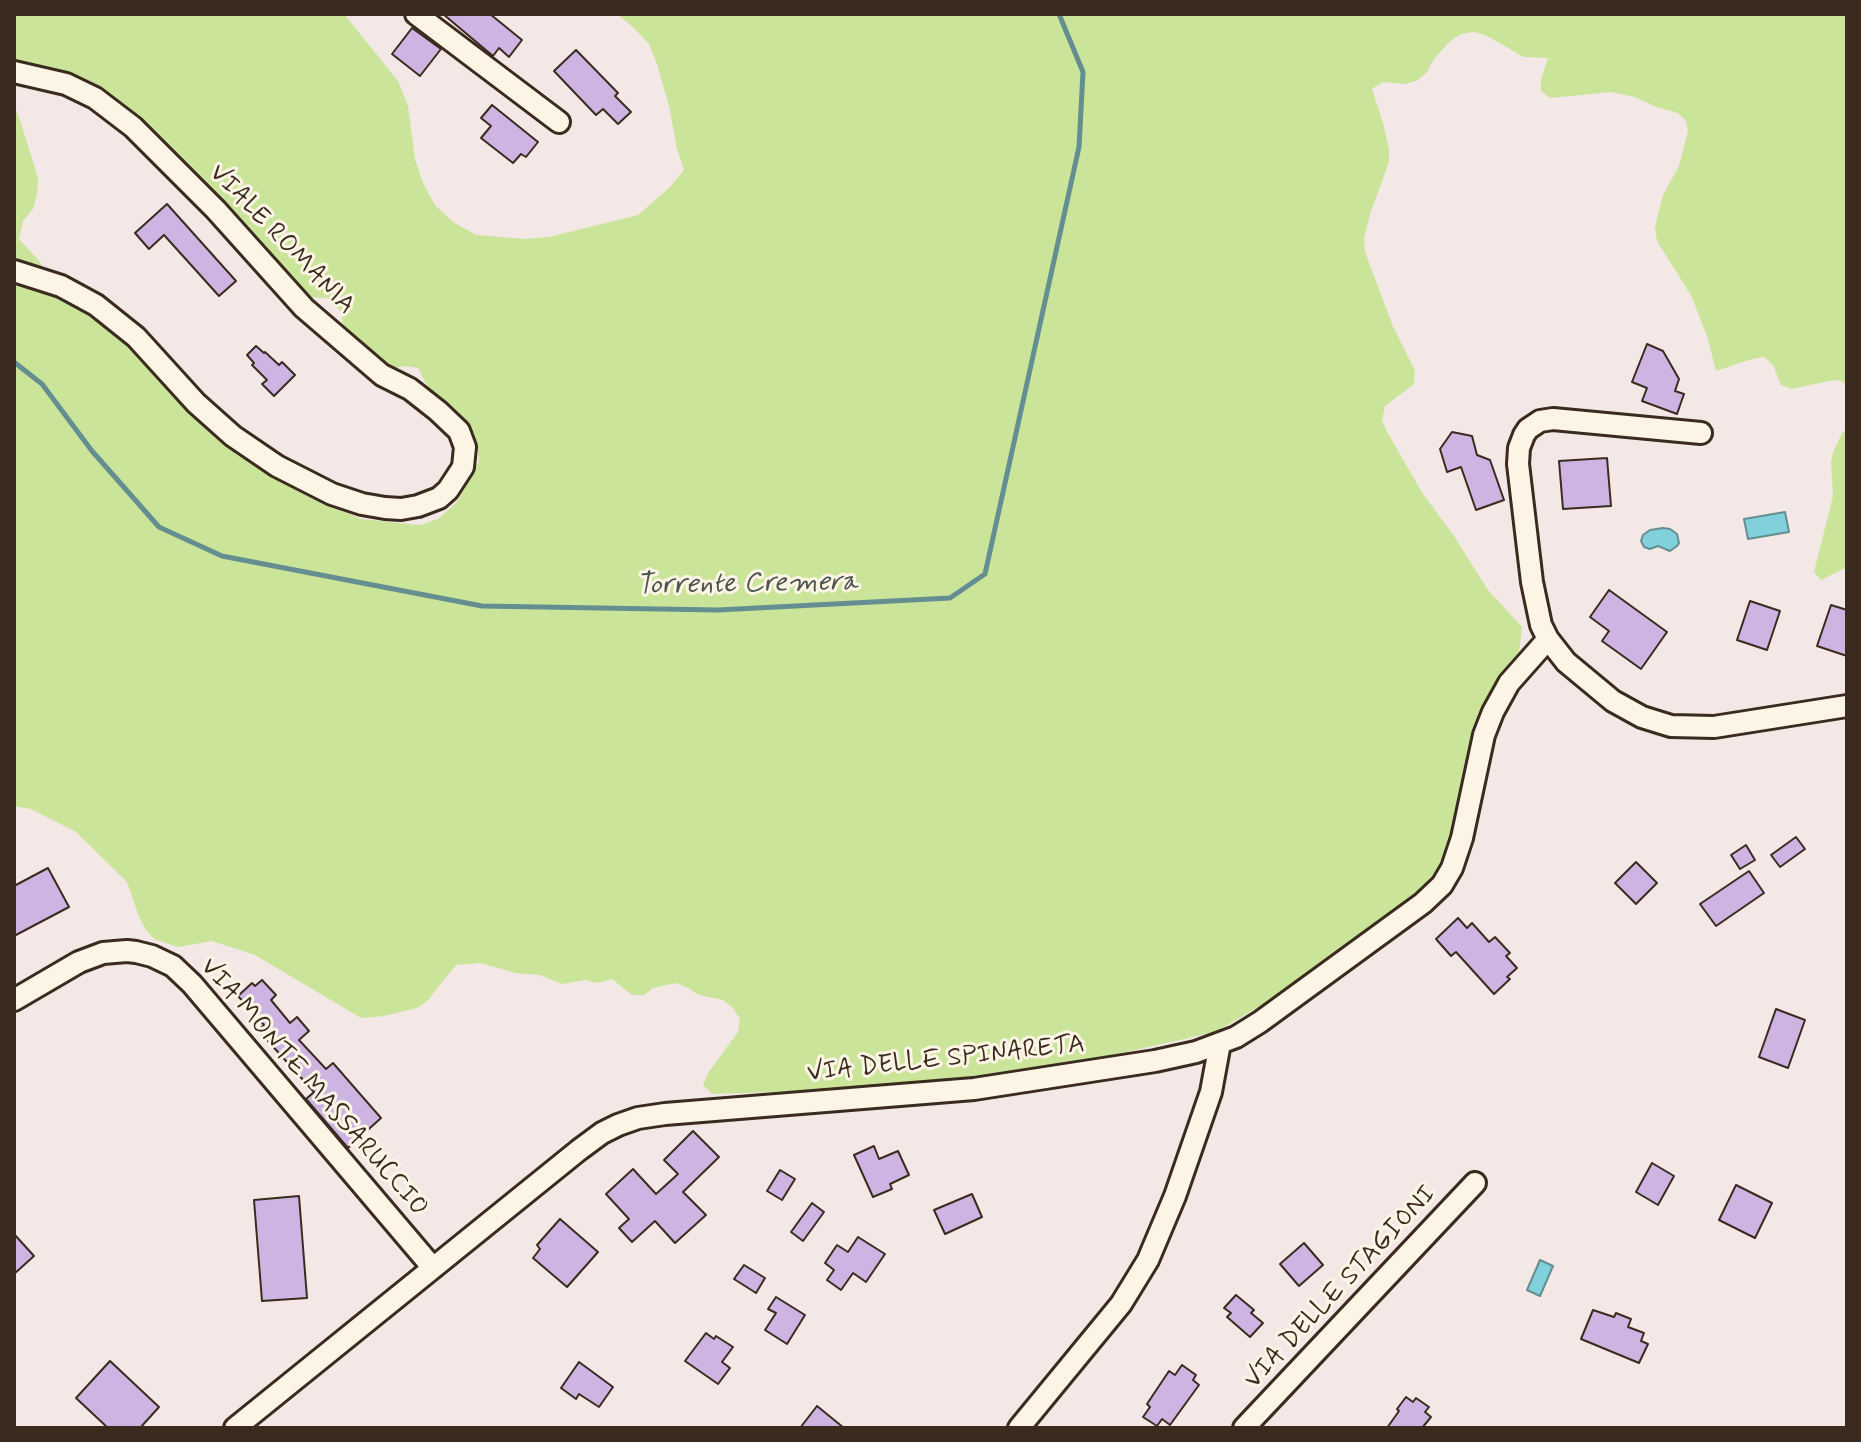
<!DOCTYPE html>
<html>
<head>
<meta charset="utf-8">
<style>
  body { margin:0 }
  #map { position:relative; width:1861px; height:1442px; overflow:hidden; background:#f3e8e5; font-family:Mynerve,sans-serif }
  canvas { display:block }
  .frame { position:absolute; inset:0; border:16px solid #3b2a1e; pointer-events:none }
</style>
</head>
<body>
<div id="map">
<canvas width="1861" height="1442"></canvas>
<div class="frame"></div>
</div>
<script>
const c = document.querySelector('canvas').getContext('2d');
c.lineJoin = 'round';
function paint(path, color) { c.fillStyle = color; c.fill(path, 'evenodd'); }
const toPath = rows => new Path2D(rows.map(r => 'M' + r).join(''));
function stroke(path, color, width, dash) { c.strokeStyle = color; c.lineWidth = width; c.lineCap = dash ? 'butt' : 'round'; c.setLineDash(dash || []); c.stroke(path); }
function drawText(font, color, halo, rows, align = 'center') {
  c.font = font + ' Mynerve,sans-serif'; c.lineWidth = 6; c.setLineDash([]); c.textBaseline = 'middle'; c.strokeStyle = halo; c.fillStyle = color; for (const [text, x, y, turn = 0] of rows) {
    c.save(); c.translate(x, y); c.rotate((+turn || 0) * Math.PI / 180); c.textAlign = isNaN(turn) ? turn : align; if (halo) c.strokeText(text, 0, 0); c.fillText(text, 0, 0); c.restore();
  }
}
paint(toPath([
  [14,14,344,14,398,81,408,106,415,159,423,183,435,205,453,222,476,235,526,239,549,237,638,215,670,187,684,170,677,149,669,106,657,64,649,44,634,28,617,14,1847,14,1847,386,1840,380,1829,381,1792,389,1781,385,1773,365,1764,357,1752,359,1716,371,1708,339,1692,297,1657,241,1655,227,1663,195,1679,166,1688,131,1686,121,1678,113,1656,107,1635,97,1611,92,1550,98,1541,91,1541,80,1548,58,1524,57,1485,35,1473,32,1461,34,1450,41,1433,60,1427,72,1418,80,1406,84,1382,82,1372,89,1383,123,1389,149,1389,162,1371,211,1364,238,1365,252,1392,324,1415,371,1414,384,1385,406,1382,420,1387,432,1423,494,1454,536,1488,590,1522,627,1519,653,1495,692,1457,841,1432,884,1373,930,1265,1003,1215,1032,1086,1061,1069,1067,931,1087,712,1094,703,1085,708,1073,738,1032,740,1019,733,1008,723,1000,699,995,688,988,676,983,653,988,644,995,632,995,612,979,597,983,585,980,562,984,540,975,516,973,480,963,456,965,427,1001,417,1008,384,1016,361,1018,255,955,212,941,178,947,154,939,146,930,140,919,127,882,76,832,31,809,14,806,14,106,19,117,38,178,37,194,33,209,23,221,19,239,40,262,52,291,130,343,218,437,307,495,361,519,420,525,438,519,456,503,479,461,476,439,428,387,418,368,406,366,394,368,384,364,349,334,343,325,342,314,336,305,327,298,304,297,155,137,110,96,80,78,14,63],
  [1847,430,1847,567,1821,580,1814,572,1833,496,1831,463,1833,452,1842,433]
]), '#cae49a');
const water = toPath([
  [1785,512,1789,532,1748,539,1744,519,1785,512],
  [1663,528,1670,529,1677,534,1679,543,1677,546,1670,551,1658,546,1650,549,1644,547,1641,541,1643,535,1650,530,1663,528],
  [1540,1260,1553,1266,1540,1296,1527,1290,1540,1260]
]);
paint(water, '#81d1dd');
stroke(water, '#658e91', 2);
stroke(toPath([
  [14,362,42,384,92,451,159,527,222,556,482,606,718,610,950,598,985,574,1079,147,1083,72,1059,14]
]), '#658e91', 5);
const building = toPath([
  [443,14,490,14,522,40,509,57,499,48,493,56,443,14],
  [412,28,441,49,420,76,392,54,412,28],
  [576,50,618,93,615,96,631,112,618,124,603,109,596,115,554,71,576,50],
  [492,105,538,142,526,157,521,154,513,163,481,138,491,126,481,118,492,105],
  [167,204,236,281,219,296,164,235,149,249,135,233,167,204],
  [1647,344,1663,351,1679,379,1675,391,1684,394,1677,414,1642,401,1647,388,1632,382,1647,344],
  [256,346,264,353,265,352,279,365,282,362,295,375,274,396,262,384,267,380,252,365,254,363,247,355,256,346],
  [1452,432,1472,436,1477,455,1490,460,1504,500,1476,510,1461,467,1447,472,1440,449,1452,432],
  [1607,458,1611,506,1563,509,1559,461,1607,458],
  [1609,590,1667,632,1641,669,1602,641,1609,631,1590,617,1609,590],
  [1750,601,1780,611,1767,650,1737,640,1750,601],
  [1831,605,1847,610,1847,656,1817,646,1831,605],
  [1796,837,1805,849,1780,867,1771,855,1796,837],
  [1746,845,1755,860,1740,869,1731,855,1746,845],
  [1636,862,1657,883,1636,904,1615,883,1636,862],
  [48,868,69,907,14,936,14,886,48,868],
  [1749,871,1764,893,1716,926,1700,904,1749,871],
  [1458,918,1467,928,1472,923,1489,942,1495,937,1510,953,1506,956,1517,968,1507,977,1510,979,1494,994,1456,952,1451,956,1436,939,1458,918],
  [262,980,276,995,271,1000,290,1023,297,1017,309,1031,299,1040,326,1069,333,1063,381,1118,348,1148,306,1099,314,1092,258,1030,264,1025,238,996,252,983,255,986,262,980],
  [1776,1009,1805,1020,1788,1068,1759,1057,1776,1009],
  [693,1131,719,1157,683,1192,706,1215,675,1243,655,1221,632,1242,619,1228,629,1219,606,1194,633,1169,656,1194,678,1174,664,1160,693,1131],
  [874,1146,879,1159,898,1151,909,1175,890,1184,892,1189,873,1197,854,1155,874,1146],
  [1652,1163,1674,1176,1658,1205,1636,1192,1652,1163],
  [780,1170,795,1179,782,1200,767,1191,780,1170],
  [1736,1185,1772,1203,1755,1238,1719,1220,1736,1185],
  [972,1194,982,1217,945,1234,934,1210,972,1194],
  [299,1196,307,1298,262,1301,254,1200,299,1196],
  [812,1203,824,1212,803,1241,791,1232,812,1203],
  [560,1219,598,1252,567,1287,533,1258,540,1249,537,1245,560,1219],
  [14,1234,34,1256,14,1274,14,1234],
  [858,1237,885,1254,866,1282,853,1273,841,1290,827,1280,834,1270,825,1263,837,1245,848,1252,858,1237],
  [1304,1243,1323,1265,1299,1286,1280,1264,1304,1243],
  [744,1265,765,1278,756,1293,734,1279,744,1265],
  [1236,1295,1254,1310,1251,1313,1263,1323,1250,1337,1227,1317,1231,1313,1224,1308,1236,1295],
  [776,1297,805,1315,787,1344,765,1330,776,1313,768,1309,776,1297],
  [1593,1310,1614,1317,1616,1313,1631,1319,1628,1327,1644,1333,1641,1341,1648,1344,1639,1363,1581,1339,1593,1310],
  [706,1333,714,1339,716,1336,733,1347,722,1362,730,1368,718,1384,685,1361,706,1333],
  [110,1361,159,1407,140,1428,108,1428,76,1398,110,1361],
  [579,1362,613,1387,599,1407,579,1394,576,1399,561,1388,579,1362],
  [1182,1365,1196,1375,1193,1380,1199,1385,1170,1425,1162,1419,1157,1426,1143,1417,1150,1407,1147,1404,1169,1371,1175,1375,1182,1365],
  [1406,1397,1413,1402,1416,1398,1429,1407,1425,1412,1431,1417,1422,1428,1387,1428,1399,1411,1397,1409,1406,1397],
  [817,1406,844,1428,800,1428,817,1406]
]);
paint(building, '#ceb4e3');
stroke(building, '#3b2a1e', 2);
const street = toPath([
  [416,14,559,122],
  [14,72,66,84,95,98,133,127,216,210,304,308,382,375,410,389,438,411,459,431,465,447,463,467,448,490,439,498,418,506,401,509,385,508,362,504,332,494,277,466,233,436,196,403,136,337,96,305,61,286,14,271],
  [1701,433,1553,419,1540,421,1528,429,1524,435,1519,448,1518,464,1532,582,1541,625,1548,639,1566,662,1613,701,1642,717,1671,726,1714,727,1847,706],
  [14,1000,79,962,103,953,127,951,136,952,152,956,173,966,192,984,433,1268],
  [235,1428,579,1150,602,1133,618,1125,638,1118,665,1114,974,1089,1155,1061,1196,1052,1236,1037,1260,1022,1423,903,1442,885,1452,868,1462,838,1484,735,1493,712,1509,683,1548,639],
  [1019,1428,1121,1304,1148,1260,1175,1196,1211,1092,1220,1043],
  [1244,1428,1475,1183]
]);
stroke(street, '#3b2a1e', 26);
stroke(street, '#fcf5e5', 20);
drawText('26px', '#3b2a1e', '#fcf5e5', [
  ["VIALE ROMANIA",281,240,46],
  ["VIA DELLE SPINARETA",946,1060,-6],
  ["VIA MONTE MASSARUCCIO",313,1088,49],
  ["VIA DELLE STAGIONI",1341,1288,-47]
]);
drawText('italic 28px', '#4c544e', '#fcf5e5', [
  ["Torrente Cremera",747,585,-1]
]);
</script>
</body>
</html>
